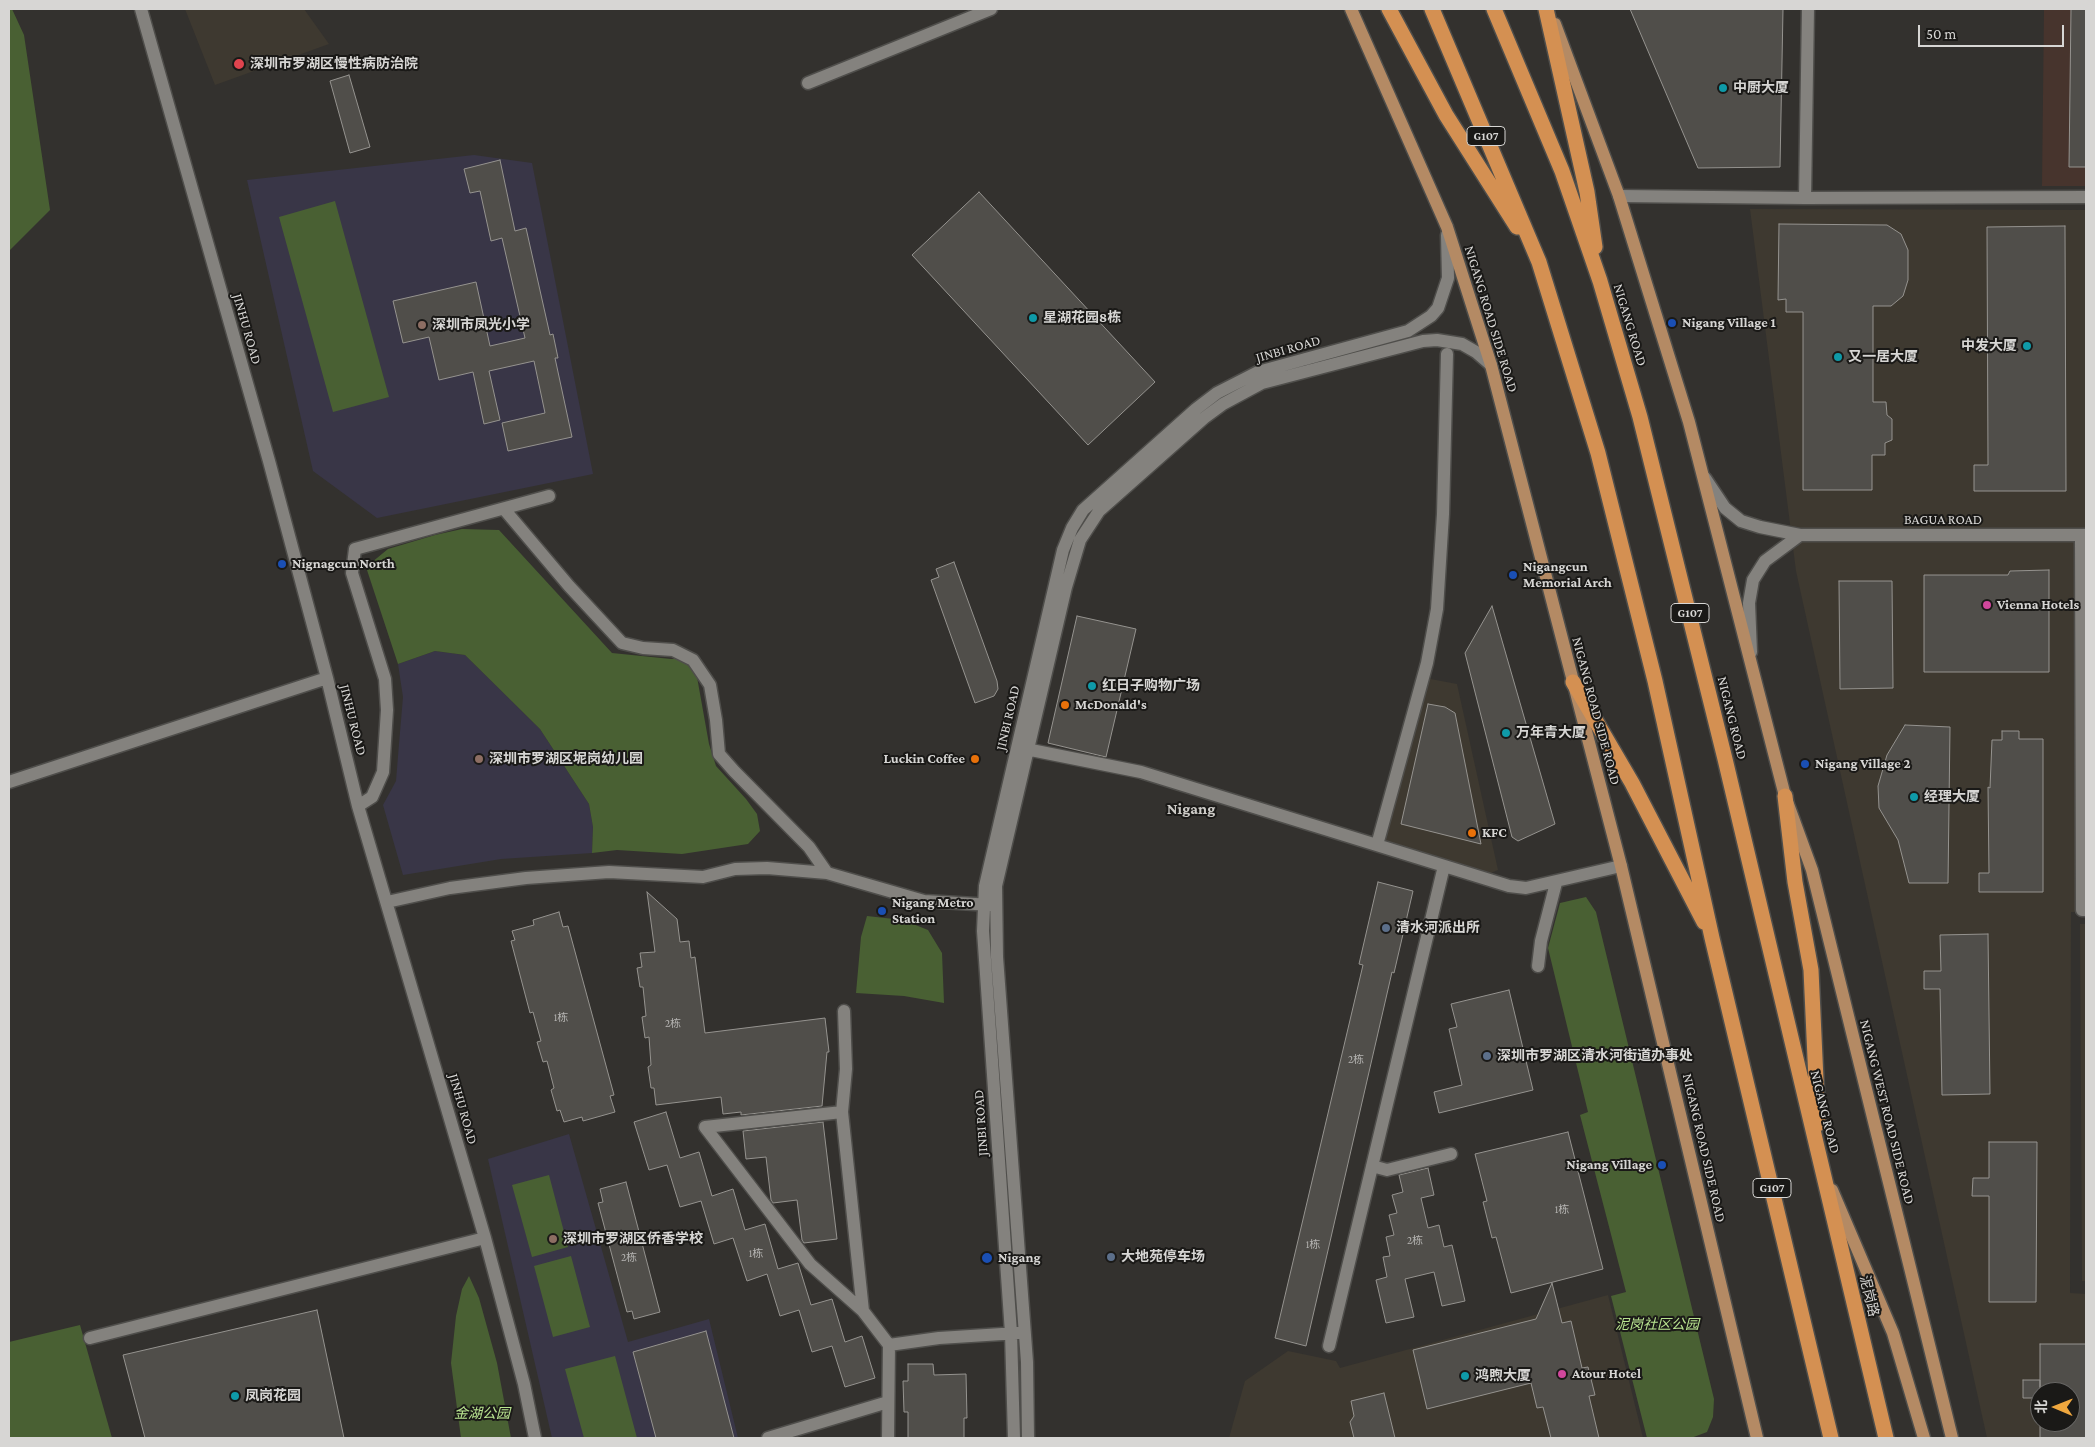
<!DOCTYPE html>
<html>
<head>
<meta charset="utf-8">
<style>
  body { margin:0 }
  #map { position:relative; width:2095px; height:1447px; overflow:hidden; background:#33312e; font-family:"Crimson Pro","Noto Sans SC",serif }
  canvas { display:block }
  .frame { position:absolute; inset:0; border:10px solid #d7d6d4; pointer-events:none }
  .north { position:absolute; left:2030px; top:1382px; width:50px; height:50px; box-sizing:border-box; background:#1a1917; border:1px solid #666563; border-radius:50%; rotate:271deg; font-size:14px; font-weight:700; line-height:20px; text-align:center; color:#d7d6d4 }
  .north::after { content:''; display:block; margin:auto; width:18px; height:22px; background:#efa73e; clip-path:polygon(50% 0,100% 100%,50% 72%,0 100%) }
  .scale { position:absolute; left:1918px; top:25px; width:146px; height:22px; box-sizing:border-box; border:2px solid #d7d6d4; border-top:0; padding-left:6px; font-size:15px; line-height:18px; white-space:nowrap; color:#d7d6d4; -webkit-text-stroke:4px #1a1917; paint-order:stroke }
</style>
</head>
<body>
<div id="map">
<canvas width="2095" height="1447"></canvas>
<div class="frame"></div>
<div class="north">北</div>
<div class="scale">50 m</div>
</div>
<script>
const c = document.querySelector('canvas').getContext('2d');
c.lineJoin = 'round';
function paint(path, color) { c.fillStyle = color; c.fill(path, 'evenodd'); }
const toPath = rows => new Path2D(rows.map(r => 'M' + r).join(''));
function stroke(path, color, width, dash) { c.strokeStyle = color; c.lineWidth = width; c.lineCap = dash ? 'butt' : 'round'; c.setLineDash(dash || []); c.stroke(path); }
function drawText(font, color, halo, rows, align = 'center') {
  c.font = font + ' "Crimson Pro","Noto Sans SC",serif'; c.lineWidth = 4; c.setLineDash([]); c.textBaseline = 'middle'; c.strokeStyle = halo; c.fillStyle = color; for (const [text, x, y, turn = 0] of rows) {
    c.save(); c.translate(x, y); c.rotate((+turn || 0) * Math.PI / 180); c.textAlign = isNaN(turn) ? turn : align; if (halo) c.strokeText(text, 0, 0); c.fillText(text, 0, 0); c.restore();
  }
}
paint(toPath([
  [185,9,304,9,329,44,215,85],
  [1750,209,2086,210,2086,912,2071,912,2070,1293,2086,1294,2086,1438,1987,1438,1796,571],
  [2040,1392,2070,1392,2070,1422,2040,1422],
  [1420,677,1457,684,1498,870,1481,877,1378,851],
  [2080,924,2086,924,2086,1281,2082,1281],
  [1608,1295,1643,1438,1229,1438,1245,1381,1288,1351,1336,1361,1340,1368]
]), '#3e3930');
paint(toPath([
  [2044,9,2086,9,2086,186,2042,186]
]), '#47342d');
paint(toPath([
  [474,155,532,163,593,474,377,518,313,471,247,180],
  [435,651,465,655,540,729,589,804,593,827,592,853,501,859,403,875,383,805,396,781,399,744,403,697,398,664],
  [569,1134,628,1342,709,1319,738,1438,552,1438,488,1159]
]), '#393647');
paint(toPath([
  [9,9,12,9,24,35,50,210,9,251],
  [335,201,389,397,333,412,279,217],
  [462,529,499,530,612,653,671,659,688,659,697,677,709,744,716,766,746,799,757,814,760,831,748,844,682,854,617,850,592,853,593,827,589,804,540,729,465,655,435,651,398,664,366,567,388,549,435,535],
  [1586,897,1596,912,1602,937,1714,1399,1713,1417,1707,1432,1691,1438,1647,1438,1611,1296,1626,1292,1580,1115,1588,1112,1548,948,1560,903],
  [867,916,903,920,928,930,942,953,944,1003,904,996,856,993,861,937],
  [549,1175,568,1247,532,1257,512,1185],
  [571,1256,590,1327,553,1337,534,1266],
  [469,1276,479,1298,497,1363,511,1438,461,1438,451,1363,456,1316,462,1289],
  [80,1325,112,1438,9,1438,9,1342],
  [615,1356,637,1438,584,1438,565,1369]
]), '#496033');
const building = toPath([
  [1630,9,1783,9,1780,167,1698,168,1630,9],
  [2071,9,2086,9,2086,167,2069,167,2071,9],
  [349,75,370,147,350,153,330,81,349,75],
  [500,160,515,231,526,228,550,335,553,334,558,358,555,358,572,437,508,451,502,423,545,413,534,361,489,371,500,420,484,424,473,372,439,380,429,337,403,343,393,301,476,282,490,346,525,338,502,238,491,241,480,191,470,193,464,169,500,160],
  [979,192,1155,382,1088,445,912,255,979,192],
  [1779,224,1887,225,1901,234,1908,250,1908,280,1903,296,1891,306,1873,306,1873,402,1886,402,1887,415,1892,419,1892,440,1885,443,1885,455,1872,455,1872,490,1803,490,1803,312,1786,312,1786,299,1778,300,1779,224],
  [2065,226,2066,491,1974,491,1974,465,1988,465,1987,227,2065,226],
  [954,562,997,681,998,689,994,696,975,703,931,580,939,577,936,569,954,562],
  [2049,570,2049,672,1924,672,1924,575,2008,575,2010,571,2049,570],
  [1839,581,1892,581,1893,688,1840,689,1839,581],
  [1492,606,1555,824,1518,841,1512,837,1465,653,1492,606],
  [1077,616,1136,629,1106,757,1048,743,1077,616],
  [1428,704,1445,707,1455,713,1481,844,1401,824,1428,704],
  [1905,725,1950,727,1948,883,1909,883,1898,840,1879,808,1878,786,1887,755,1905,725],
  [2002,731,2019,731,2019,739,2043,739,2043,892,1979,892,1979,873,1989,873,1988,787,1990,788,1992,740,2002,740,2002,731],
  [1378,882,1413,891,1394,973,1392,972,1306,1346,1275,1338,1363,965,1359,964,1378,882],
  [647,892,677,919,680,942,689,941,691,958,695,957,705,1033,825,1018,829,1052,827,1052,822,1106,741,1115,741,1112,723,1114,721,1097,656,1105,654,1088,651,1088,648,1067,651,1065,649,1037,645,1038,642,1017,646,1016,643,987,640,987,637,968,642,967,640,953,655,952,647,892],
  [559,912,563,927,568,926,614,1095,610,1096,615,1112,583,1121,582,1117,564,1122,560,1110,557,1111,551,1090,554,1088,547,1061,543,1062,537,1042,541,1041,533,1012,530,1013,511,941,515,940,512,931,534,925,533,920,559,912],
  [1988,934,1990,1094,1942,1095,1940,989,1924,989,1924,971,1941,971,1940,935,1988,934],
  [1509,990,1533,1090,1439,1113,1434,1092,1462,1085,1449,1029,1457,1027,1451,1004,1509,990],
  [666,1112,680,1158,699,1152,712,1196,733,1189,745,1230,765,1224,778,1269,798,1263,811,1305,832,1299,845,1342,862,1336,875,1378,845,1387,832,1346,812,1352,799,1310,780,1316,767,1274,747,1281,733,1238,714,1244,701,1201,680,1207,667,1165,649,1170,634,1122,666,1112],
  [823,1122,837,1239,804,1243,802,1240,797,1200,773,1203,771,1200,766,1157,746,1159,743,1131,823,1122],
  [1568,1132,1603,1269,1511,1293,1496,1237,1492,1238,1483,1202,1487,1201,1475,1154,1568,1132],
  [1989,1142,2037,1142,2036,1302,1989,1302,1989,1196,1972,1196,1973,1178,1989,1178,1989,1142],
  [1428,1168,1434,1195,1421,1198,1428,1228,1439,1225,1444,1247,1452,1245,1465,1301,1442,1306,1434,1272,1405,1279,1414,1317,1386,1323,1376,1280,1387,1277,1383,1257,1390,1256,1386,1237,1394,1235,1389,1215,1397,1213,1392,1195,1403,1192,1399,1175,1428,1168],
  [626,1182,660,1312,634,1319,632,1311,627,1312,598,1203,603,1202,600,1189,626,1182],
  [1552,1283,1562,1323,1571,1321,1582,1368,1588,1367,1595,1395,1589,1396,1599,1438,1551,1438,1543,1407,1537,1408,1531,1383,1427,1409,1413,1350,1536,1319,1552,1283],
  [317,1310,344,1438,145,1438,123,1355,317,1310],
  [706,1331,734,1438,656,1438,633,1352,706,1331],
  [2040,1344,2086,1344,2086,1438,2040,1438,2040,1422,2070,1422,2070,1392,2040,1392,2040,1344],
  [908,1364,933,1364,934,1375,966,1374,967,1418,964,1418,964,1438,908,1438,908,1412,904,1412,903,1381,908,1381,908,1364],
  [2023,1380,2040,1380,2040,1398,2023,1398,2023,1380],
  [1384,1393,1395,1438,1354,1438,1350,1422,1354,1416,1351,1401,1384,1393]
]);
paint(building, '#504e4a');
stroke(building, '#95938f', 1);
const minor = toPath([
  [141,9,269,461,327,678,358,806,485,1238,524,1384,535,1438],
  [808,83,991,9],
  [1619,196,1805,198,2086,197],
  [1805,198,1808,9],
  [1705,478,1725,508,1741,521,1760,527,1800,535,2086,535],
  [504,509,569,586,622,643,643,648,673,650,693,660,710,685,716,720,719,754,734,771,809,847,827,873],
  [2081,535,2082,910,2086,910],
  [1751,652,1749,603,1753,580,1765,561,1800,535],
  [1021,748,1141,772,1509,886,1526,888,1621,866],
  [9,782,327,678],
  [358,806,372,797,383,772,387,710,385,679,352,573,355,549,549,496],
  [1377,845,1427,663,1437,609,1443,514,1447,354],
  [387,902,450,888,526,878,609,872,703,877,735,869,767,868,827,873,924,901,992,905],
  [1538,966,1541,941,1556,883],
  [842,1112,846,1069,844,1011],
  [1372,1166,1387,1170,1451,1154],
  [863,1311,842,1112,705,1127,810,1264,863,1311,889,1345,888,1438],
  [90,1338,485,1238],
  [889,1345,939,1338,1018,1333],
  [1329,1346,1444,866],
  [768,1438,888,1402],
  [1014,1438,1011,1333,983,931,985,886,1063,550,1072,528,1083,510,1196,409,1217,393,1258,372,1408,331,1431,316,1438,308,1448,278,1447,235],
  [1028,1438,1027,1362,997,957,996,886,1066,587,1080,540,1099,511,1204,418,1223,404,1262,383,1423,341,1437,340,1462,344,1476,352,1491,365]
]);
const major = toPath([
  [1351,9,1447,227,1491,365,1621,866,1757,1438],
  [1555,24,1619,196,1689,422,1785,796,1812,870,1952,1438],
  [1832,1190,1893,1333,1924,1438]
]);
const highway = toPath([
  [1389,9,1446,115,1517,227],
  [1432,9,1539,262,1598,453,1655,681,1712,938,1831,1438],
  [1494,9,1562,171,1600,281,1640,417,1725,759,1886,1438],
  [1546,9,1587,192,1595,247],
  [1573,682,1632,783,1704,922],
  [1785,796,1795,882,1811,970,1818,1124]
]);
stroke(minor, '#4f4e4b', 15);
stroke(major, '#4f4e4b', 15);
stroke(highway, '#4f4e4b', 18);
stroke(minor, '#84827e', 12);
stroke(major, '#b48a64', 12);
stroke(highway, '#d49052', 15);
for (const [x, y, r, color] of [
  [239,64,6,"#e0444e"],
  [1723,88,5,"#0f9aa8"],
  [1033,318,5,"#0f9aa8"],
  [1672,323,5,"#1a4fb4"],
  [422,325,5,"#8d6e63"],
  [2027,346,5,"#0f9aa8"],
  [1838,357,5,"#0f9aa8"],
  [282,564,5,"#1a4fb4"],
  [1513,575,5,"#1a4fb4"],
  [1987,605,5,"#d1479c"],
  [1092,686,5,"#0f9aa8"],
  [1065,705,5,"#e8710a"],
  [1506,733,5,"#0f9aa8"],
  [479,759,5,"#8d6e63"],
  [975,759,5,"#e8710a"],
  [1805,764,5,"#1a4fb4"],
  [1914,797,5,"#0f9aa8"],
  [1472,833,5,"#e8710a"],
  [882,911,5,"#1a4fb4"],
  [1386,928,5,"#5c6f8a"],
  [1487,1056,5,"#5c6f8a"],
  [1662,1165,5,"#1a4fb4"],
  [553,1239,5,"#8d6e63"],
  [1111,1257,5,"#5c6f8a"],
  [987,1258,6,"#1a4fb4"],
  [1562,1374,5,"#d1479c"],
  [1465,1376,5,"#0f9aa8"],
  [235,1396,5,"#0f9aa8"]
]) { const dot = new Path2D(); dot.arc(x, y, r, 0, 2 * Math.PI); c.fillStyle = color; c.fill(dot); stroke(dot, '#1a1917', 2); }
drawText('11px', '#b5b4b2', null, [
  ["1栋",561,1018],
  ["2栋",673,1024],
  ["2栋",1356,1060],
  ["1栋",1562,1210],
  ["2栋",1415,1241],
  ["1栋",1313,1245],
  ["1栋",756,1254],
  ["2栋",629,1258]
]);
for (const [x, y, w] of [
  [1486,136,38],
  [1690,613,38],
  [1772,1188,38]
]) { const box = new Path2D(); box.roundRect(x - w / 2, y - 9.5, w, 19, 4); c.fillStyle = '#1a1917'; c.fill(box); stroke(box, '#d7d6d4', 1); }
drawText('bold 12px', '#d7d6d4', null, [
  ["G107",1486,136],
  ["G107",1690,613],
  ["G107",1772,1188]
]);
drawText('bold 14px', '#d7d6d4', '#1a1917', [
  ["深圳市罗湖区慢性病防治院",250,64],
  ["中厨大厦",1733,88],
  ["星湖花园8栋",1043,318],
  ["Nigang Village 1",1682,323],
  ["深圳市凤光小学",432,325],
  ["中发大厦",2017,346,"right"],
  ["又一居大厦",1848,357],
  ["Nignagcun North",292,564],
  ["Nigangcun",1523,567],
  ["Memorial Arch",1523,583],
  ["Vienna Hotels",1997,605],
  ["红日子购物广场",1102,686],
  ["McDonald's",1075,705],
  ["万年青大厦",1516,733],
  ["深圳市罗湖区坭岗幼儿园",489,759],
  ["Luckin Coffee",965,759,"right"],
  ["Nigang Village 2",1815,764],
  ["经理大厦",1924,797],
  ["KFC",1482,833],
  ["Nigang Metro",892,903],
  ["Station",892,919],
  ["清水河派出所",1396,928],
  ["深圳市罗湖区清水河街道办事处",1497,1056],
  ["Nigang Village",1652,1165,"right"],
  ["深圳市罗湖区侨香学校",563,1239],
  ["大地苑停车场",1121,1257],
  ["Nigang",998,1258],
  ["Atour Hotel",1572,1374],
  ["鸿煦大厦",1475,1376],
  ["凤岗花园",245,1396]
], 'left');
drawText('14px', '#d7d6d4', '#1a1917', [
  ["NIGANG ROAD SIDE ROAD",1491,319,73],
  ["NIGANG ROAD",1630,325,73],
  ["JINHU ROAD",247,329,74],
  ["JINBI ROAD",1288,349,-16],
  ["BAGUA ROAD",1943,520],
  ["NIGANG ROAD SIDE ROAD",1596,711,75],
  ["JINBI ROAD",1008,718,-77],
  ["NIGANG ROAD",1732,718,76],
  ["JINHU ROAD",353,720,76],
  ["JINHU ROAD",463,1109,74],
  ["NIGANG ROAD",1825,1112,76],
  ["NIGANG WEST ROAD SIDE ROAD",1887,1112,76],
  ["JINBI ROAD",981,1123,-94],
  ["NIGANG ROAD SIDE ROAD",1704,1148,77],
  ["泥岗路",1869,1296,77]
]);
drawText('italic 14px', '#b9e490', '#1a1917', [
  ["泥岗社区公园",1657,1325],
  ["金湖公园",482,1414]
]);
drawText('bold 16px', '#cdcbc7', '#1a1917', [
  ["Nigang",1191,809]
]);
</script>
</body>
</html>
